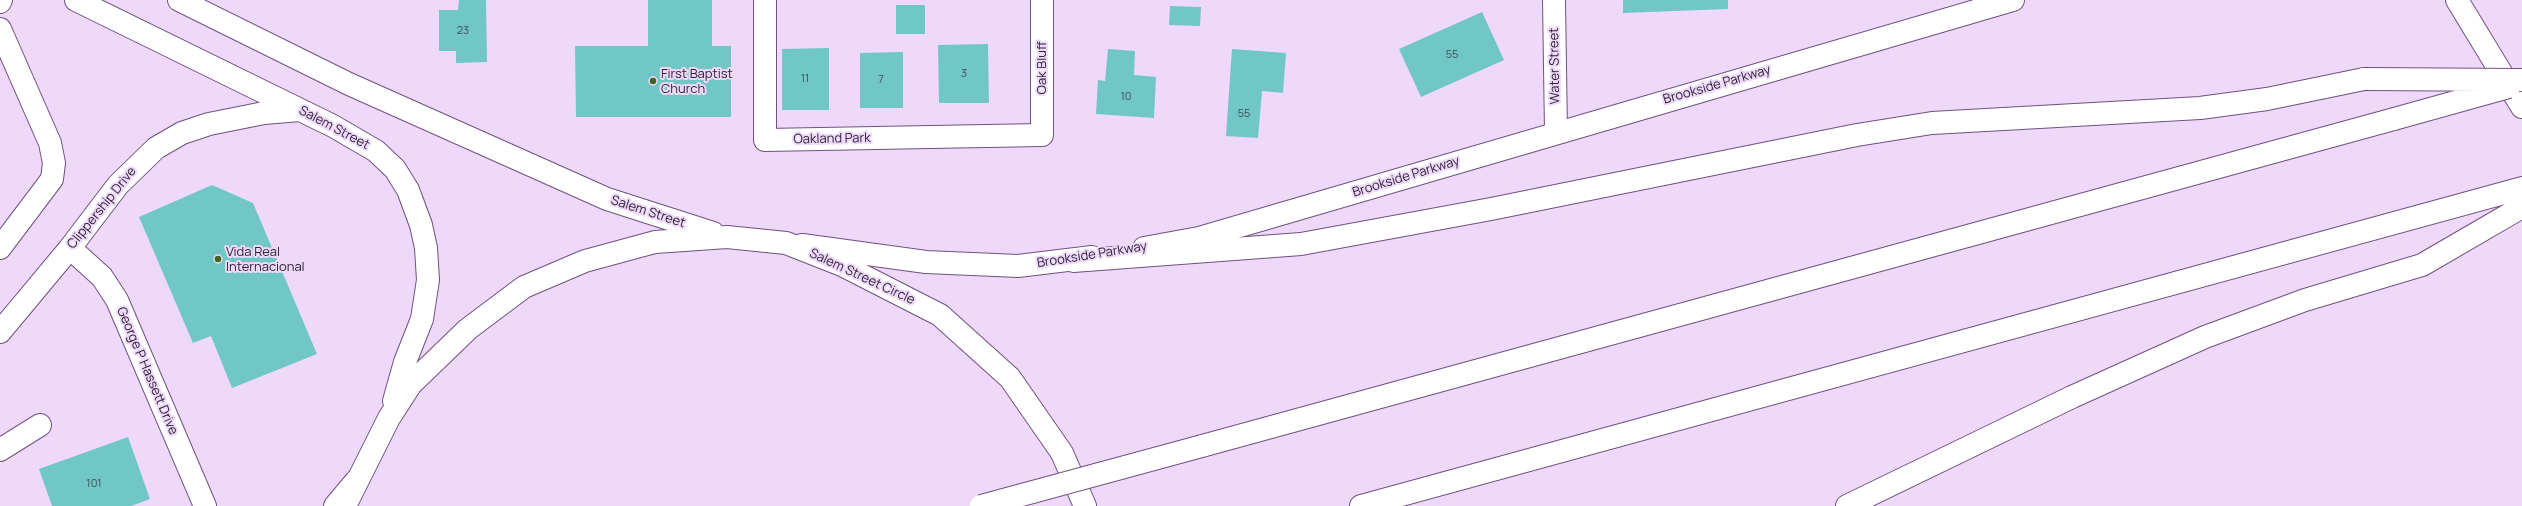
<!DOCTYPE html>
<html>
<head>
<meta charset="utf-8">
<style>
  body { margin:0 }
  canvas { display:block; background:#eed9fa }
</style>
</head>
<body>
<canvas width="2522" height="506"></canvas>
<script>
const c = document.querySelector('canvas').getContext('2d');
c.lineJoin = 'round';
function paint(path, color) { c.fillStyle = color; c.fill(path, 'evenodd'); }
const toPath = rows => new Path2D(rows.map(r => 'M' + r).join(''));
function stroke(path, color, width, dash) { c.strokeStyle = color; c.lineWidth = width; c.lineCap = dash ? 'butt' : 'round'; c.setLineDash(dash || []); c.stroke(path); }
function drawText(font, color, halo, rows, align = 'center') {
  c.font = font + ' Manrope,sans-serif'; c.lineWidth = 4; c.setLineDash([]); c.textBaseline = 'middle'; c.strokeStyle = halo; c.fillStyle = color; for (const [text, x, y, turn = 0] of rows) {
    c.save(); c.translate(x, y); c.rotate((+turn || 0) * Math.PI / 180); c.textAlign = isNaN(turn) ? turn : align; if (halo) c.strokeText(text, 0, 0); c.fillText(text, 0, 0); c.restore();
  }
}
paint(toPath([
  [459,0,486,0,487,62,456,63,456,51,439,51,439,10,458,10],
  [648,0,712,0,712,46,731,46,731,117,576,117,575,46,648,46],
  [1623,0,1728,0,1728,9,1623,13],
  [896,5,925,5,925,34,896,34],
  [1170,6,1201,7,1200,26,1169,25],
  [1482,12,1504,60,1421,97,1399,49],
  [988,44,989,103,939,103,938,45],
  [829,48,829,110,782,110,782,49],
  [1108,49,1135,51,1134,75,1156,77,1154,118,1096,114,1098,80,1105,81],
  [1232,49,1286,53,1283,93,1262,91,1258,138,1226,136],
  [903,52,903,108,860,108,860,53],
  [212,185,253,203,317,354,232,388,211,336,193,343,139,217],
  [128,437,150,499,131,506,52,506,39,469]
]), '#71c7c5');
const minor = toPath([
  [765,0,765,140,1042,135,1042,0],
  [1554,0,1556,132],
  [2457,0,2522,107],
  [0,2,1,0],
  [0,29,50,143,54,163,52,179,0,248],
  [802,245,926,262,1018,266,1092,257],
  [70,248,102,277,117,300,205,506],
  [1144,248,1199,238,2013,0],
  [0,450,40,425]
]);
const major = toPath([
  [76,0,333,126,376,151,395,169,408,190,421,225,426,248,428,280,422,319,405,362,394,401],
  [179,0,349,84,607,199,713,233],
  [0,332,70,248,118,185,156,148,182,133,209,124,264,113,300,110],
  [348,500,389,418,411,384,468,329,524,287,585,261,655,242,727,237,786,243,842,265,940,315,1010,378,1062,453,1085,506]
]);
const highway = toPath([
  [1073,261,1301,244,1491,209,1857,135,1932,123,2200,108,2267,99,2364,79],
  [1202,446,2394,119],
  [335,506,356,481],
  [1361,506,2522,188],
  [1847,506,2072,397,2205,337,2305,300,2422,265,2522,207]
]);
stroke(minor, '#705181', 24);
stroke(major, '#705181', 24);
stroke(highway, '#705181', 24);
stroke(minor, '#fff', 22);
stroke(major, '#fff', 22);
stroke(highway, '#fff', 22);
const highwayBridge = toPath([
  [2364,79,2522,80],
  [2394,119,2509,87],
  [981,506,1202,446]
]);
stroke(highwayBridge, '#705181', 24, []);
stroke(highwayBridge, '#fff', 22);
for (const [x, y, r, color] of [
  [653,81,4,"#3f651f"],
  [218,259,4,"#3f651f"]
]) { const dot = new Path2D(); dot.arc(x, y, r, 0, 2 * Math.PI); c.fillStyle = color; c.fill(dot); stroke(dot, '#eed9fa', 1.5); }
drawText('11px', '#404b5a', null, [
  ["23",463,31],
  ["55",1452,55],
  ["3",964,74],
  ["11",805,79],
  ["7",881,80],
  ["10",1126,97],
  ["55",1244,114],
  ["101",94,484]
]);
drawText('13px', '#2f2236', '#eed9fa', [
  ["Water Street",1555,66,-91],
  ["Oak Bluff",1042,68,-90],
  ["Brookside Parkway",1717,85,-16],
  ["Salem Street",334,128,28],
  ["Oakland Park",832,139,-1],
  ["Brookside Parkway",1406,177,-17],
  ["Clippership Drive",102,208,-51],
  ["Salem Street",648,212,18],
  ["Brookside Parkway",1092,255,-9],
  ["Salem Street Circle",862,277,25],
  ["George P Hassett Drive",147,371,67]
]);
drawText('13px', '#2f2236', '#eed9fa', [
  ["First Baptist",661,74],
  ["Church",661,89],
  ["Vida Real",226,252],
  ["Internacional",226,267]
], 'left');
</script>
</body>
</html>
